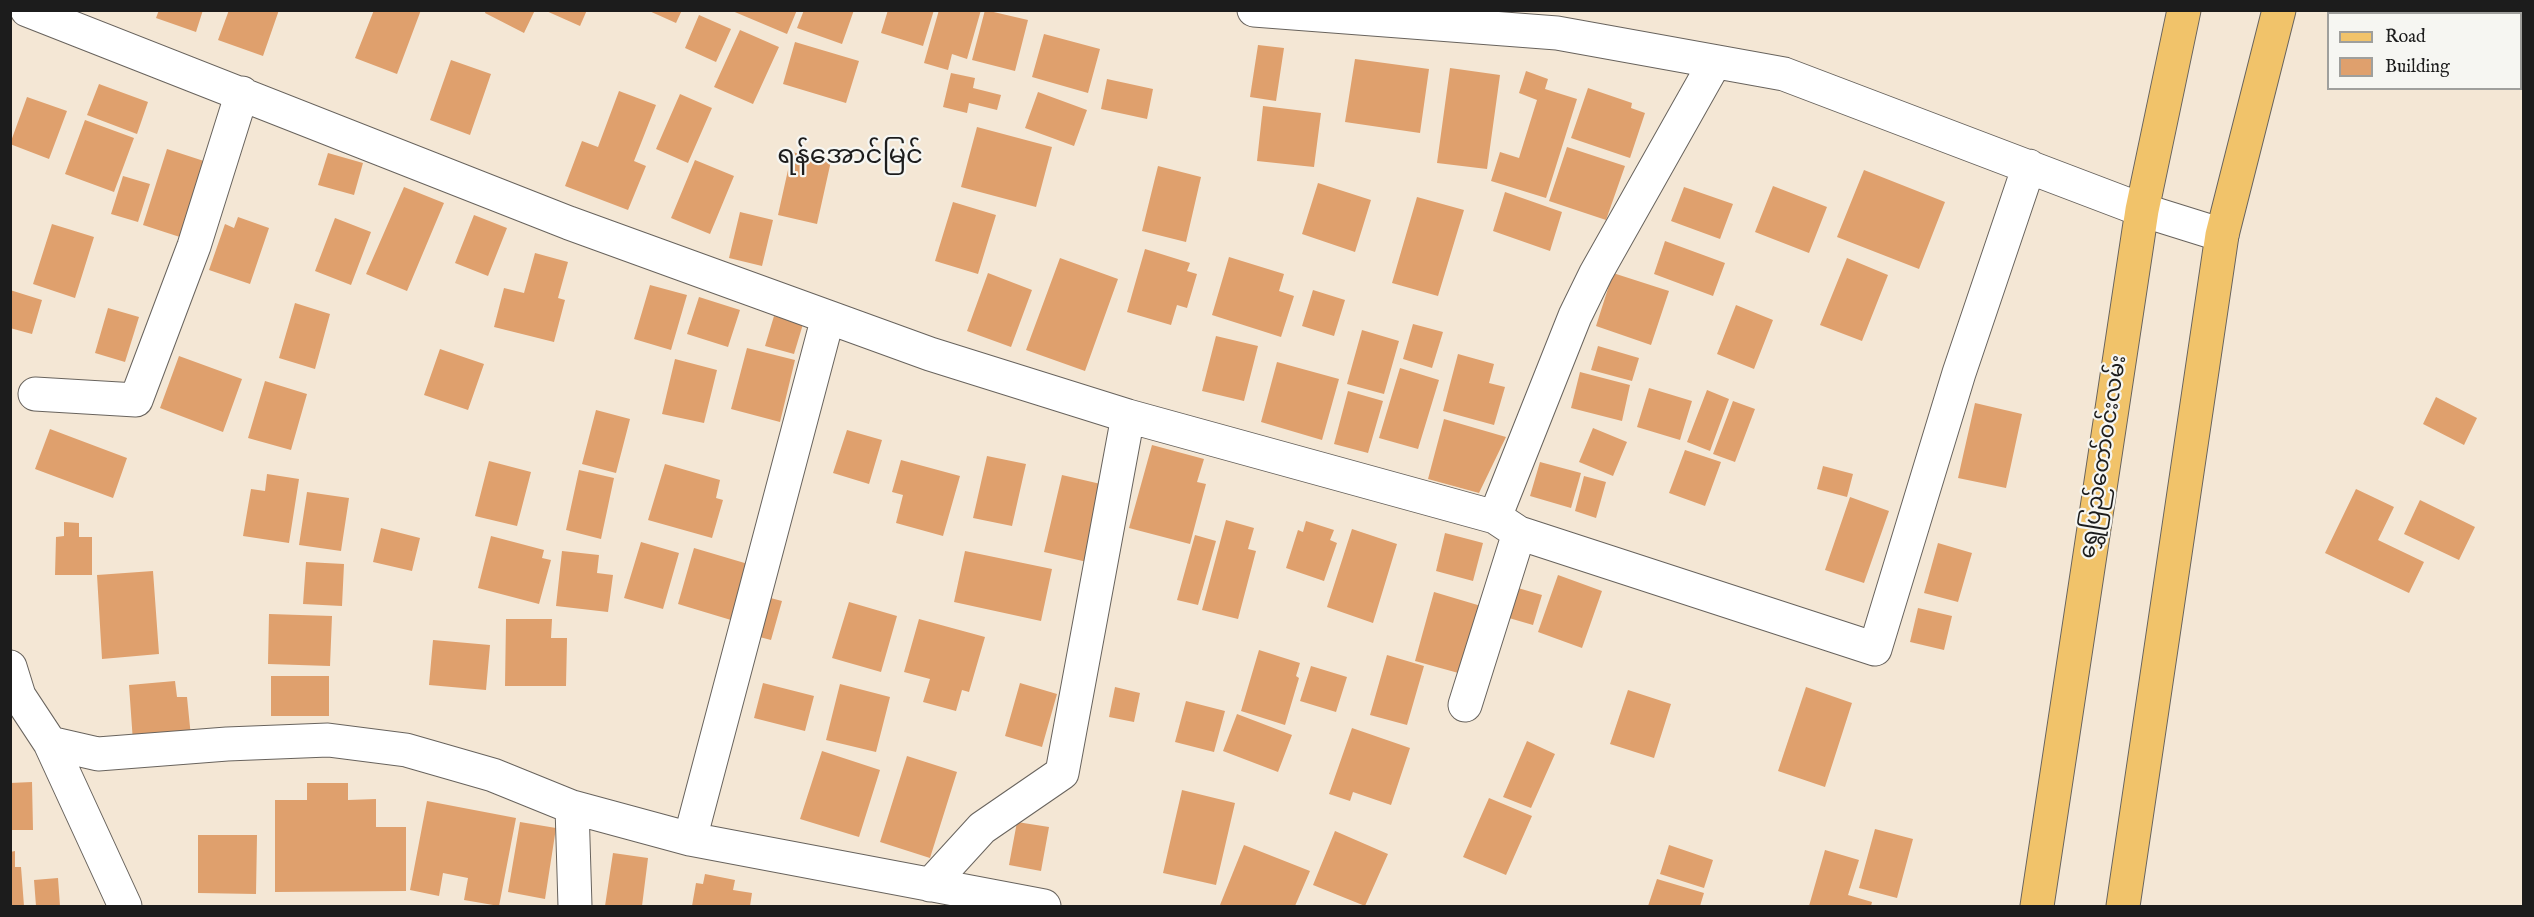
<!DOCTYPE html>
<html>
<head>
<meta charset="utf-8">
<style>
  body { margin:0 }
  #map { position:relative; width:2534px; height:917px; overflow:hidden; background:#f4e7d5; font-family:"IM FELL English",serif }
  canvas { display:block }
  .frame { position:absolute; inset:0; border:12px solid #1c1c1c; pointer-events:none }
  .legend { position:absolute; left:2327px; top:12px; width:195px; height:78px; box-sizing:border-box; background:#f6f6f2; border:2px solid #9f9f9c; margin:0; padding:8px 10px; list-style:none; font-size:18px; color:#1c1c1c }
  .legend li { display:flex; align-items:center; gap:12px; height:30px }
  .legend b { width:30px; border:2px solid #9f9f9c }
</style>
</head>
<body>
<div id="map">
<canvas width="2534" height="917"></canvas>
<div class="frame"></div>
<ul class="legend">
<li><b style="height:8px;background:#f1c36a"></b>Road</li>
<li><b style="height:16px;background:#dfa06d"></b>Building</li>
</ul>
</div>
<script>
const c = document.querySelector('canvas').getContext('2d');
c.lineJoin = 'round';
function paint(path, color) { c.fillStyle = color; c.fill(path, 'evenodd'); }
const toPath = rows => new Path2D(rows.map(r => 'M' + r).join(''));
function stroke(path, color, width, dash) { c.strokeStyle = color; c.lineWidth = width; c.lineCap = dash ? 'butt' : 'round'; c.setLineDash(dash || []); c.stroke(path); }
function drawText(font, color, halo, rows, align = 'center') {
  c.font = font + ' "IM FELL English","Noto Sans Myanmar",serif'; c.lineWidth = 4.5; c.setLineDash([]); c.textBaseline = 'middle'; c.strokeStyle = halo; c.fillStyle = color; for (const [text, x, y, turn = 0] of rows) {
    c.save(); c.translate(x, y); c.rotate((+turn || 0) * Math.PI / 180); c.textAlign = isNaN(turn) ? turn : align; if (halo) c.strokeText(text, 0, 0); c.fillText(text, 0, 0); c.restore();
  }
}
paint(toPath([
  [159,10,203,10,196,32,156,18],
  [229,10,279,10,263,56,218,40],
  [374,10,421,10,397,74,355,58],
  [486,10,535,10,524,33,485,13],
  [544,10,587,10,580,26],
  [647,10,682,10,676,23],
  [730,10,797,10,787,34],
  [804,10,854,10,842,44,797,28],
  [888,10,934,10,923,46,881,33],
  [939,10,981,10,967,59,952,54,948,70,924,63],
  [985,10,1028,20,1015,71,972,60],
  [699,15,731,29,716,62,685,48],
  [740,30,779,47,753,104,714,87],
  [1044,34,1100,49,1088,93,1032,77],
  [795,42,859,61,846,103,783,84],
  [1258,45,1284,48,1276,101,1250,97],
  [1355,59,1429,69,1420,133,1345,122],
  [451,60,491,74,470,135,430,120],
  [1450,68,1500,75,1487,169,1437,163],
  [1526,71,1548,79,1545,89,1577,99,1546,198,1491,181,1500,152,1519,158,1537,100,1519,93],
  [951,73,975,78,973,88,1001,95,997,110,969,103,967,113,943,107],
  [1107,79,1153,89,1147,119,1101,109],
  [99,84,148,102,137,134,87,115],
  [1588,88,1632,103,1631,108,1645,113,1630,158,1571,138],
  [619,91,656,105,634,161,646,166,628,210,565,186,582,141,598,147],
  [1038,92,1087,110,1074,146,1025,128],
  [680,94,712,108,688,163,656,149],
  [27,97,67,111,49,159,10,144],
  [1263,106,1321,113,1314,167,1257,161],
  [85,120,134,138,114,192,65,174],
  [977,127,1052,147,1036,207,961,187],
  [1567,147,1625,166,1606,220,1549,201],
  [167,149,210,163,186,239,143,225],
  [792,152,831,161,817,224,778,215],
  [328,153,363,163,354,195,318,185],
  [695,160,734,176,710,234,671,218],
  [1158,166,1201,177,1186,242,1142,231],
  [1864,170,1945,202,1919,269,1837,237],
  [123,176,150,184,138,222,111,214],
  [1318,183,1371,200,1355,252,1302,234],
  [1773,186,1827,207,1809,253,1755,232],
  [404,187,444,203,407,291,366,274],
  [1684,187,1733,204,1720,239,1671,221],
  [1505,192,1562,212,1550,251,1493,231],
  [1417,197,1464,210,1438,296,1392,283],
  [953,202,996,215,978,274,935,261],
  [740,212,773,220,762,266,729,258],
  [474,215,507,228,488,276,455,263],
  [238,217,269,228,250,284,209,270,225,224,234,228],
  [335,218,371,232,351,285,315,271],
  [52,224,94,237,75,298,33,284],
  [1665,241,1725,263,1713,296,1654,274],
  [1145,249,1190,263,1187,271,1197,274,1187,308,1177,305,1171,325,1127,312],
  [535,253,568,262,558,298,565,300,554,342,494,327,504,288,524,293],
  [1229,257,1284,274,1279,291,1294,296,1281,337,1212,315],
  [1060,258,1118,279,1085,371,1026,350],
  [1847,258,1888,275,1862,341,1820,325],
  [988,273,1032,290,1011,347,967,331],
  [1613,273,1669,291,1651,345,1596,326],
  [650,285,687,295,671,350,634,339],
  [10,290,42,300,32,334,10,328],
  [1313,290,1345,300,1334,336,1302,326],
  [699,297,740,310,728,347,687,334],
  [295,303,330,314,315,369,279,358],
  [1736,305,1773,320,1754,369,1717,354],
  [108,308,139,317,125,362,95,353],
  [774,316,803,324,794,354,765,346],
  [1413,324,1443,332,1432,368,1403,359],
  [1362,330,1399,341,1384,394,1347,384],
  [1216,336,1258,346,1244,401,1202,391],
  [1598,346,1639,358,1632,381,1591,370],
  [747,348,795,360,780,422,731,409],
  [440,349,484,364,468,410,424,395],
  [1458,354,1494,364,1489,383,1505,387,1494,425,1443,411],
  [179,356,242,379,223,432,160,408],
  [675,359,717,370,704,423,662,414],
  [1277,362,1339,379,1322,440,1261,422],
  [1400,368,1439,380,1418,449,1379,438],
  [1580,372,1630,385,1622,421,1571,408],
  [265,381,307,394,291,450,248,438],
  [1649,388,1692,401,1680,440,1637,427],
  [1707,390,1729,399,1710,451,1687,442],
  [1348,391,1383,401,1368,453,1334,444],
  [2436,397,2477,418,2464,445,2423,424],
  [1733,401,1755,409,1735,462,1713,454],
  [1975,403,2022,414,2006,488,1958,478],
  [596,410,630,419,616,473,582,464],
  [1444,419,1506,437,1479,493,1428,479],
  [1593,428,1627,442,1613,476,1579,462],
  [50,429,127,458,113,498,35,469],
  [847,430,882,440,869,484,833,473],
  [1152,445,1204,459,1197,482,1206,484,1190,544,1129,528],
  [1685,450,1721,462,1705,506,1669,493],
  [987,456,1026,464,1012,526,973,518],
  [901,460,960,476,943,536,896,523,903,495,892,492],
  [489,461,531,472,517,526,475,516],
  [1540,462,1581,473,1571,508,1530,496],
  [665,464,720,480,716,498,723,500,712,538,648,520],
  [1823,466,1853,474,1847,497,1817,489],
  [579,470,614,478,601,539,566,530],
  [267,474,299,479,289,543,243,536,251,489,265,491],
  [1062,475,1105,485,1087,562,1044,552],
  [1584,476,1606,482,1596,518,1575,511],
  [2356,489,2394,507,2378,540,2424,562,2409,593,2325,553],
  [307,492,349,498,341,551,299,545],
  [1850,497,1889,511,1864,583,1825,570],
  [2420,500,2475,527,2459,560,2404,534],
  [1226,520,1254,528,1248,549,1256,551,1238,619,1202,610],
  [1306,521,1334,530,1330,540,1337,543,1324,581,1286,568,1298,530,1303,532],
  [64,522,79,523,79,537,92,537,92,575,55,575,56,537,64,536],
  [381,528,420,538,412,571,373,562],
  [1352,529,1397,544,1373,623,1327,607],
  [1445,533,1483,543,1473,581,1436,571],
  [1195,535,1216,541,1198,605,1177,600],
  [491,536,544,550,542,558,551,560,539,604,478,588],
  [641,542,679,553,663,609,624,598],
  [1938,543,1972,553,1958,602,1924,593],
  [694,548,748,564,731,620,678,604],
  [562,551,599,555,597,573,613,575,608,612,556,606],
  [965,551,1052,569,1041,621,954,602],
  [306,562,344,564,342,606,303,604],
  [153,571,159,654,102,659,97,575],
  [1558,575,1602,591,1582,648,1538,632],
  [1518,588,1542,595,1533,625,1509,618],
  [1434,592,1481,606,1462,674,1415,661],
  [759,595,782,601,771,640,748,634],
  [849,602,897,616,881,672,832,658],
  [1918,608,1952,616,1944,650,1910,642],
  [269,614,332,616,330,666,268,664],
  [506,619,552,619,551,638,567,638,566,686,505,686],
  [919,619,985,637,969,692,962,690,956,711,923,702,930,679,904,672],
  [433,640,490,645,486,690,429,685],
  [1259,650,1300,663,1296,676,1299,678,1285,725,1241,711],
  [1387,655,1424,666,1407,725,1370,715],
  [1311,666,1347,677,1336,712,1300,701],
  [271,676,329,676,329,716,271,716],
  [175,681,177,697,187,697,191,737,133,742,129,685],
  [763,683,814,696,805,731,754,718],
  [1020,683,1057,694,1042,747,1005,736],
  [840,684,890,697,876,752,826,740],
  [1115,687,1140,693,1134,722,1109,717],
  [1806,687,1852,703,1825,787,1778,771],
  [1628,690,1671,704,1654,758,1610,744],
  [1186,701,1225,711,1214,752,1175,742],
  [1237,714,1292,735,1278,772,1223,751],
  [1352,728,1410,748,1391,805,1353,792,1350,801,1329,794],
  [1527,741,1555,754,1531,808,1503,797],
  [822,751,880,770,859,837,800,819],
  [907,756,957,772,930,858,880,842],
  [32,782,33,830,10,830,10,783],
  [307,783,348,783,348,800,376,799,376,827,406,827,406,891,275,892,275,800,307,800],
  [1182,790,1235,803,1216,885,1163,873],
  [1489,798,1532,816,1506,875,1463,857],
  [427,801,516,818,499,906,464,900,468,878,443,873,439,896,410,890],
  [520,822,556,828,545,899,508,892],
  [1017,822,1049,827,1041,871,1009,865],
  [1875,829,1913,839,1897,898,1859,888],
  [1335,831,1388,854,1365,906,1313,885],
  [198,835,257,835,256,894,198,893],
  [1244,845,1310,871,1295,906,1220,905],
  [1669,845,1713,860,1704,888,1660,874],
  [1825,850,1859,860,1848,895,1872,902,1871,906,1809,906],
  [15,851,15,867,21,867,24,906,10,906,10,852],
  [613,853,648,858,642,906,605,906],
  [705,874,735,880,733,890,752,893,750,906,692,906,696,883,703,884],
  [58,878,60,906,36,906,34,880],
  [1657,879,1704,893,1700,906,1648,906]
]), '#dfa06d');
const street = toPath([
  [27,10,569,223,930,354,1128,416,1495,517],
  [1254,10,1557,33,1784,74,2142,210,2222,235],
  [1715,62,1596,273,1575,316,1495,517,1519,533,1875,649,1959,373,2029,166],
  [35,394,136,400,194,246,242,93],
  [10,667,19,696,50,743,98,754,227,744,328,740,406,750,493,775,572,807,690,839,1044,906],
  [1465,705,1519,533],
  [50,743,125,906],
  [572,807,575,906],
  [690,839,828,317],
  [930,885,982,828,1062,773,1128,416]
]);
const primary = toPath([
  [2037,906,2142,210,2184,10],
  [2123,906,2222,235,2279,10]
]);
stroke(street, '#68635d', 35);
stroke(primary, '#68635d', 35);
stroke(street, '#fff', 33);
stroke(primary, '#f1c36a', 33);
drawText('22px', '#1c1c1c', '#f6f6f2', [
  ["ရွှေပြည်တော်ဝင်းလမ်း",2105,457,-81]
]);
drawText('26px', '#1c1c1c', '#f6f6f2', [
  ["ရန်အောင်မြင်",850,158]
]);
</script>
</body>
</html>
